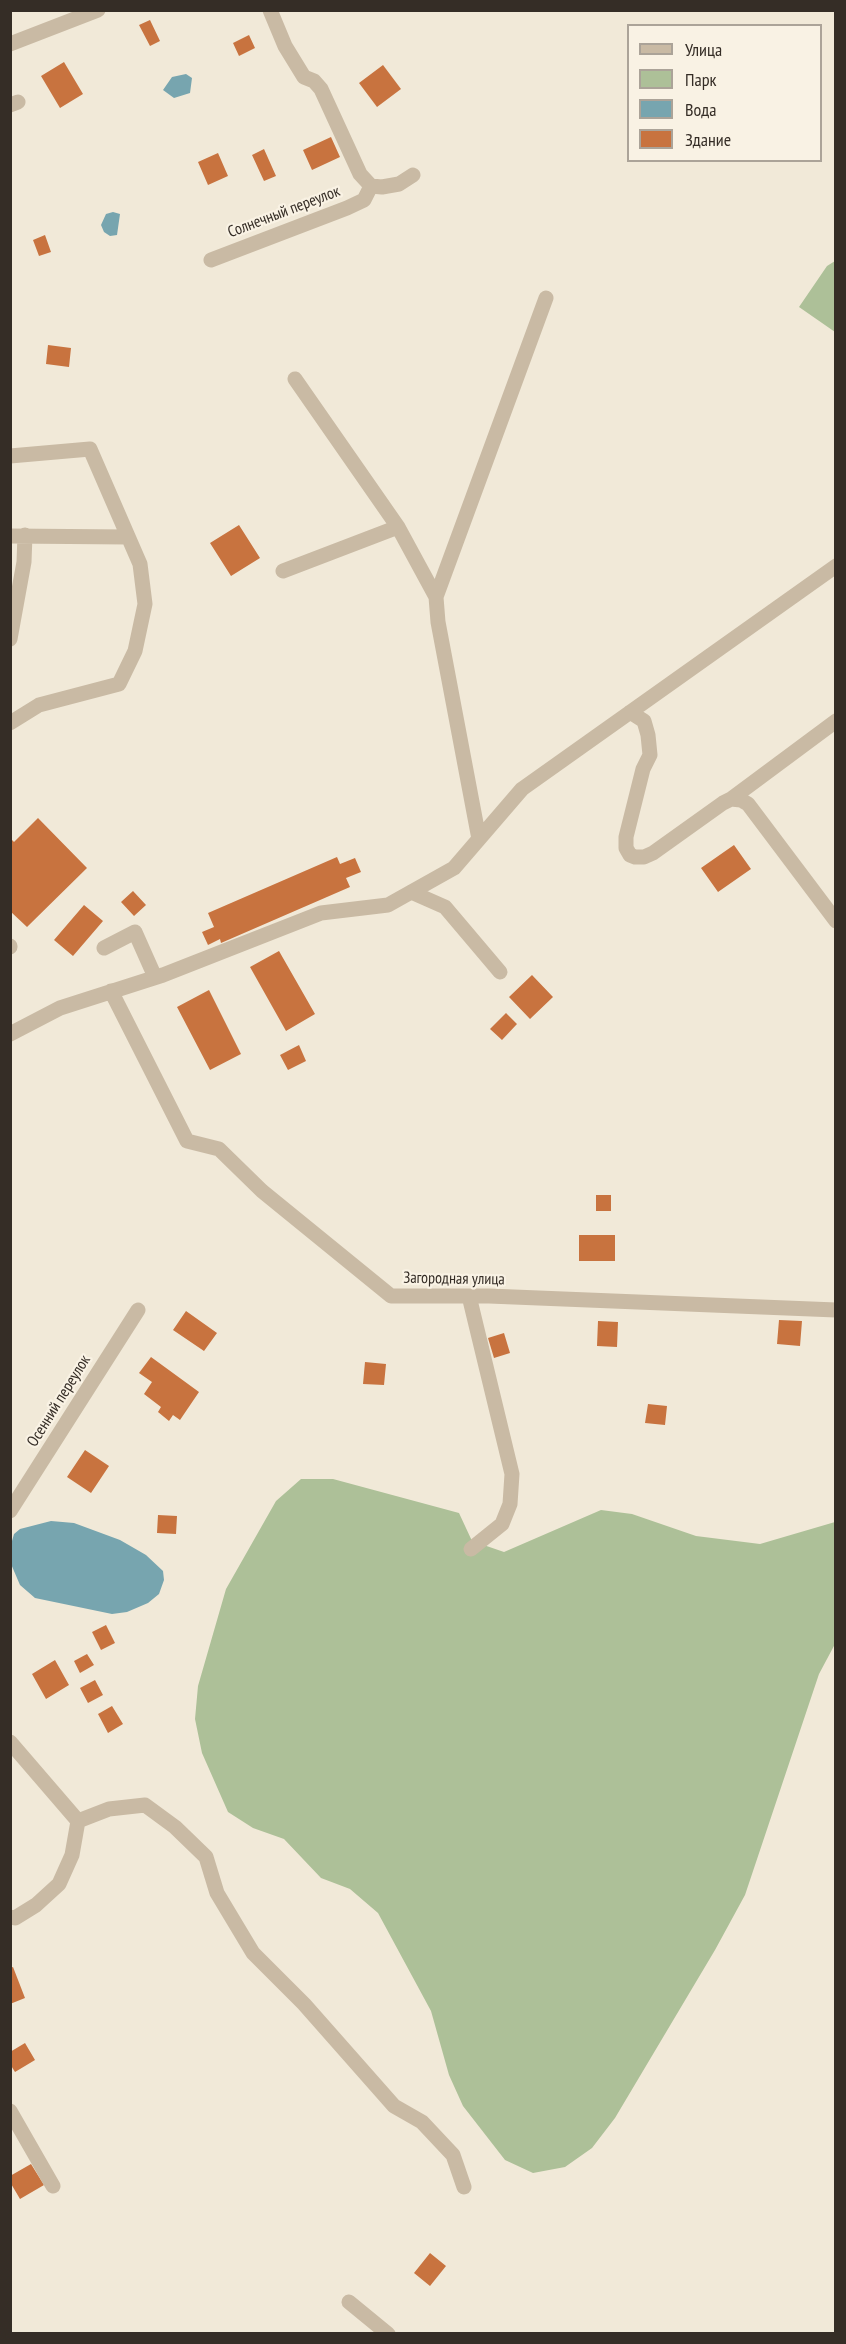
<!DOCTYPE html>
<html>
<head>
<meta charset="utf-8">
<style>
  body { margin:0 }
  #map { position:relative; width:846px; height:2344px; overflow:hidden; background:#f1e9d8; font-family:"PT Sans Narrow",sans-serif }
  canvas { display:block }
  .frame { position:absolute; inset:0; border:12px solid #352d26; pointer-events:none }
  .legend { position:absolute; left:627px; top:24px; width:195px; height:138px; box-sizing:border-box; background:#f9f2e4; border:2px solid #aba398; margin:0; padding:8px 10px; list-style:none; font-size:18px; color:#352d26 }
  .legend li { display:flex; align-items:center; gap:12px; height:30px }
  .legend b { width:30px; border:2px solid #aba398 }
</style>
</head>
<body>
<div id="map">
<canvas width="846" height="2344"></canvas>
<div class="frame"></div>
<ul class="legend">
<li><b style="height:8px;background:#c9baa4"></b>Улица</li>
<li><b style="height:16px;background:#adc098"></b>Парк</li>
<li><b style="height:16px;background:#77a5af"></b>Вода</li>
<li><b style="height:16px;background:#c8733f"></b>Здание</li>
</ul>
</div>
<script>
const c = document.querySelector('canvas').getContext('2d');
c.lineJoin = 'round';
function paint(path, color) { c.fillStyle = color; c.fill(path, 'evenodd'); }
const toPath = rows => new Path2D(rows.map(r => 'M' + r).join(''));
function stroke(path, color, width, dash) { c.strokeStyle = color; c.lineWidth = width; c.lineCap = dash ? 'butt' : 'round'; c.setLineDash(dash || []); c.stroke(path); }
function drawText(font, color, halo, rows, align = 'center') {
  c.font = font + ' "PT Sans Narrow",sans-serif'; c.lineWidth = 4.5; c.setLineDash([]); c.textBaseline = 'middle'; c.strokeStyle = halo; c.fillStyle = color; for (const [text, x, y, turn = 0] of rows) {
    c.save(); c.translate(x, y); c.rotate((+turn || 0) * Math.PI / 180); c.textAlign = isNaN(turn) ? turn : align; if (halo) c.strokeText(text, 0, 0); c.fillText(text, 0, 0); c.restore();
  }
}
paint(toPath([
  [835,261,835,332,799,307,827,266],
  [301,1479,333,1479,459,1513,472,1541,504,1552,601,1510,632,1514,696,1536,760,1544,835,1522,835,1644,819,1674,745,1895,715,1950,615,2118,592,2148,565,2167,533,2173,505,2160,463,2106,449,2075,431,2011,378,1913,350,1889,321,1878,284,1839,253,1828,228,1812,202,1753,195,1719,198,1686,226,1589,276,1501]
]), '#adc098');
paint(toPath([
  [186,74,192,78,190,93,174,98,163,90,172,77],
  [113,212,120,214,117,235,110,236,104,232,101,225,106,214],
  [51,1521,74,1523,120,1540,146,1555,163,1571,164,1580,159,1594,148,1603,127,1612,112,1614,35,1598,20,1585,11,1564,12,1541,14,1534,20,1529]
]), '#77a5af');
paint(toPath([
  [150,20,160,41,150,46,139,25],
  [249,35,255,48,239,56,233,43],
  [64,62,83,94,60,108,41,76],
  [383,65,401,89,377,107,359,83],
  [331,137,340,157,312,170,303,150],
  [264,149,276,176,264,181,252,155],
  [218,153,228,176,208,185,198,162],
  [45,235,51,252,39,256,33,240],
  [48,345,71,348,69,367,46,364],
  [239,525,260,558,231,576,210,543],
  [38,818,87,868,27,927,10,911,10,838,14,842],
  [734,845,751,869,718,892,701,868],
  [337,857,340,864,355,858,361,872,346,878,350,887,221,943,220,939,208,945,202,932,214,927,208,913],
  [133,891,146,905,134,916,121,902],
  [84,905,103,921,73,956,54,940],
  [279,951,315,1014,286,1031,250,967],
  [532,975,553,997,530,1019,509,997],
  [209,990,241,1054,210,1070,177,1007],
  [506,1013,517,1024,502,1040,490,1029],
  [299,1045,306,1061,288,1070,280,1055],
  [596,1195,611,1195,611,1211,596,1211],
  [579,1235,615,1235,615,1261,579,1261],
  [186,1311,217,1333,204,1351,173,1330],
  [779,1320,802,1321,800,1346,777,1344],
  [598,1321,618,1322,617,1347,597,1346],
  [504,1333,510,1353,494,1358,488,1338],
  [151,1357,199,1392,180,1420,173,1415,169,1421,158,1412,161,1407,144,1394,152,1382,139,1373],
  [365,1362,386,1364,384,1385,363,1384],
  [648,1404,667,1406,665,1425,645,1423],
  [85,1450,109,1466,91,1493,67,1477],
  [158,1515,177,1516,176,1534,157,1533],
  [106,1625,115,1643,101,1650,92,1632],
  [87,1654,94,1665,80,1673,74,1661],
  [55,1660,69,1685,46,1699,32,1674],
  [95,1680,103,1695,88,1703,80,1688],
  [112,1706,123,1724,108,1733,98,1714],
  [13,1967,25,1998,10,2004,10,1968],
  [25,2043,35,2060,15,2072,10,2064,10,2052],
  [31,2164,44,2185,20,2199,10,2182,10,2176],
  [430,2253,446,2266,430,2286,414,2273]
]), '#c8733f');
stroke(toPath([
  [10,44,98,10],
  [10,105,18,102],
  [371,186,382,187,399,184,413,175],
  [211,260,347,208,364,200,371,186,360,174,321,89,314,81,304,77,285,46,270,10],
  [295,379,398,527,436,597,438,622,479,839],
  [10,456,90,449,140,564,145,604,135,651,119,684,39,705,10,723],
  [10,536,128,537],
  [283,571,398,527],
  [436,597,546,298],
  [10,639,24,562,25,535],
  [630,712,644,721,648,735,650,755,643,769,626,837,626,848,630,855,635,857,644,857,653,853,723,803,731,799,741,800,748,804,836,921],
  [731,799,836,721],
  [411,892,445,907,500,972],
  [10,946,10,947],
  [104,948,135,932,155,977],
  [111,991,187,1141,219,1149,262,1191,391,1296,489,1296,836,1310],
  [10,1034,60,1008,163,975,321,913,388,905,454,868,522,789,836,566],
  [469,1296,512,1474,510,1504,502,1524,471,1549],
  [10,1511,138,1310],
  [10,1742,78,1821,72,1855,59,1884,36,1905,15,1918,10,1917],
  [78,1821,109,1809,145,1805,175,1827,206,1857,217,1893,253,1953,304,2004,394,2106,422,2122,453,2155,464,2187],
  [10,2111,53,2186],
  [349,2302,388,2334]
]), '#c9baa4', 15);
drawText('16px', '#352d26', '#f9f2e4', [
  ["Солнечный переулок",284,212,-21],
  ["Загородная улица",454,1279,1],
  ["Осенний переулок",59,1401,-58]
]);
</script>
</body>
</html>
